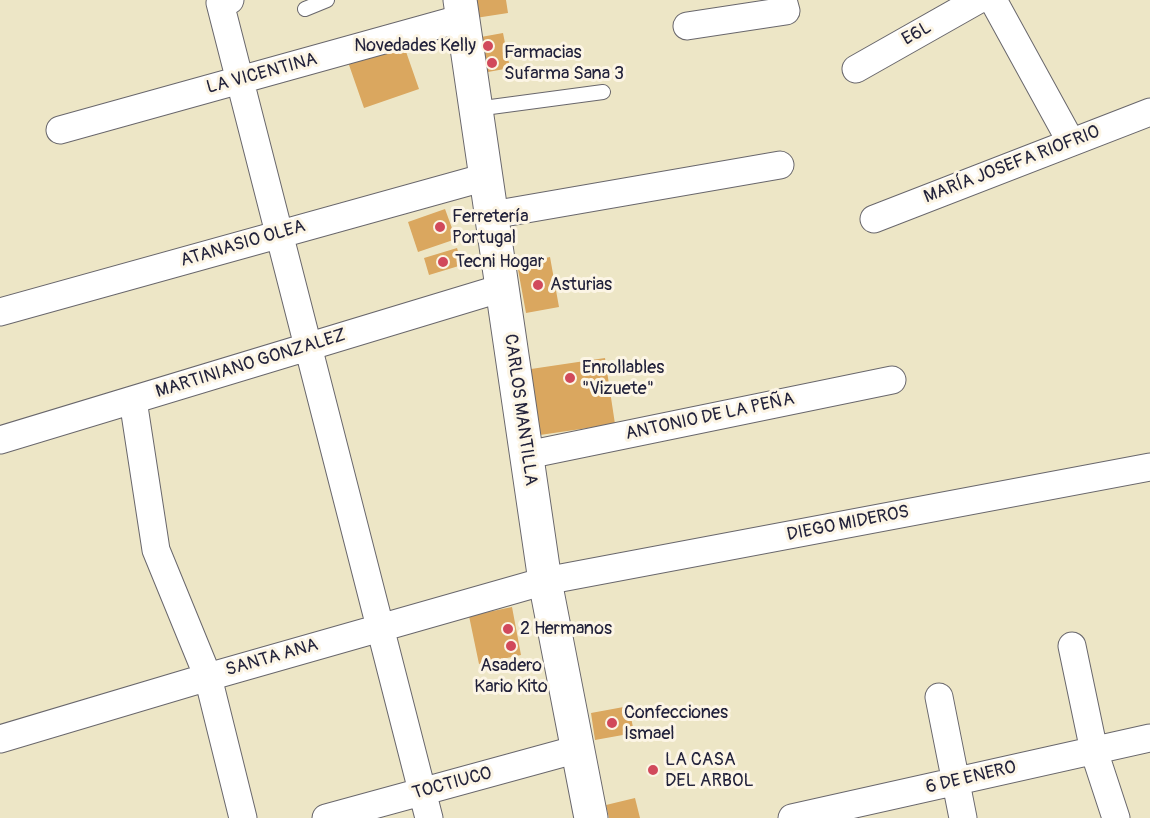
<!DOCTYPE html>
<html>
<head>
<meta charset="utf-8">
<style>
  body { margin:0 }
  canvas { display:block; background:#ede6c6 }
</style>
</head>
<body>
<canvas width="1150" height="818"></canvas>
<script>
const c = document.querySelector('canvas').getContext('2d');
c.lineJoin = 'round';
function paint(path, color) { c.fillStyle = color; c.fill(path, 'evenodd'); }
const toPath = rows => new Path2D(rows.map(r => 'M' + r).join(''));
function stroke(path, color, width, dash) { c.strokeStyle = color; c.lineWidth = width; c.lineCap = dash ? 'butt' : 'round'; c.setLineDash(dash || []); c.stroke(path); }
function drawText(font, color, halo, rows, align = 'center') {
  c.font = font + ' Pangolin,sans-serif'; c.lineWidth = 6; c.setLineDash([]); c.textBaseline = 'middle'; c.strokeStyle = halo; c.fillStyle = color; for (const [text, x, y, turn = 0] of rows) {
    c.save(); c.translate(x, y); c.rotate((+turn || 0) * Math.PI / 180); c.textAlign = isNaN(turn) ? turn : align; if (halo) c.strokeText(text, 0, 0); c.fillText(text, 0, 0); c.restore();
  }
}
paint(toPath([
  [466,0,506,0,508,13,469,19],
  [503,33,510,68,477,74,470,39],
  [403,43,419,89,364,108,348,62],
  [445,209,456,239,418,252,408,222],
  [457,248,462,265,429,275,424,258],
  [550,257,559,307,526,313,517,264],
  [605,358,615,424,540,435,531,369],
  [512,607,521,655,479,664,469,616],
  [629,706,634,733,595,740,591,713],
  [635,798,640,818,609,818,606,805]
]), '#daa75f');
const service = toPath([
  [305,9,327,0],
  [476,109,603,92]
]);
const minor = toPath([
  [230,0,220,3,429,818],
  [993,0,1071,142],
  [687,26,786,11,783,0],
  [856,69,978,0],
  [60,130,463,18],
  [492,215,780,165],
  [874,219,1150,112],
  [0,312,486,177],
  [133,400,156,550,208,677,243,818],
  [0,440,502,288],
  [527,455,892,380],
  [1072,646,1094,751,1116,818],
  [939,697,963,818],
  [0,739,208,677,545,581,1150,467],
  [326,818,578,749],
  [792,818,1150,738]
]);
const tertiary = toPath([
  [460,0,545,581,591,818]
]);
stroke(service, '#69676c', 16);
stroke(minor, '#69676c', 29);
stroke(tertiary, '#69676c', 35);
stroke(service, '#fff', 14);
stroke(minor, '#fff', 27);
stroke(tertiary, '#fff', 33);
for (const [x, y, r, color] of [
  [488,46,6,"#d1495b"],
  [492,63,6,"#d1495b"],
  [440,227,6,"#d1495b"],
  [443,262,6,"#d1495b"],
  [538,285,6,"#d1495b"],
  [570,378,6,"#d1495b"],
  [508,629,6,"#d1495b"],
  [511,646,6,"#d1495b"],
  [612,723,6,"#d1495b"],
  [653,770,6,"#d1495b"]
]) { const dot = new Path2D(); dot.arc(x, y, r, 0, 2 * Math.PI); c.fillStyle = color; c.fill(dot); stroke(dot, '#fcf5e5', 2); }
drawText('18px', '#22223b', '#fcf5e5', [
  ["E6L",917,34,-29],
  ["LA VICENTINA",262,74,-15],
  ["MARÍA JOSEFA RIOFRIO",1012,165,-21],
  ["ATANASIO OLEA",243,244,-16],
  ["MARTINIANO GONZALEZ",251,364,-17],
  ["CARLOS MANTILLA",520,410,82],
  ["ANTONIO DE LA PEÑA",710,417,-12],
  ["DIEGO MIDEROS",848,524,-11],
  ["SANTA ANA",272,658,-16],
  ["6 DE ENERO",971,778,-13],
  ["TOCTIUCO",452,784,-15]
]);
drawText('18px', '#22223b', '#fcf5e5', [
  ["Novedades Kelly",476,46,"right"],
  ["Farmacias",504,53],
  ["Sufarma Sana 3",504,74],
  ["Ferretería",452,217],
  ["Portugal",452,238],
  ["Tecni Hogar",455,262],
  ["Asturias",550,285],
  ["Enrollables",582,368],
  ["\"Vizuete\"",582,389],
  ["2 Hermanos",520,629],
  ["Asadero",511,666,"center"],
  ["Kario Kito",511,687,"center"],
  ["Confecciones",624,713],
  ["Ismael",624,734],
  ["LA CASA",665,760],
  ["DEL ARBOL",665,781]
], 'left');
</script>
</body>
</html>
